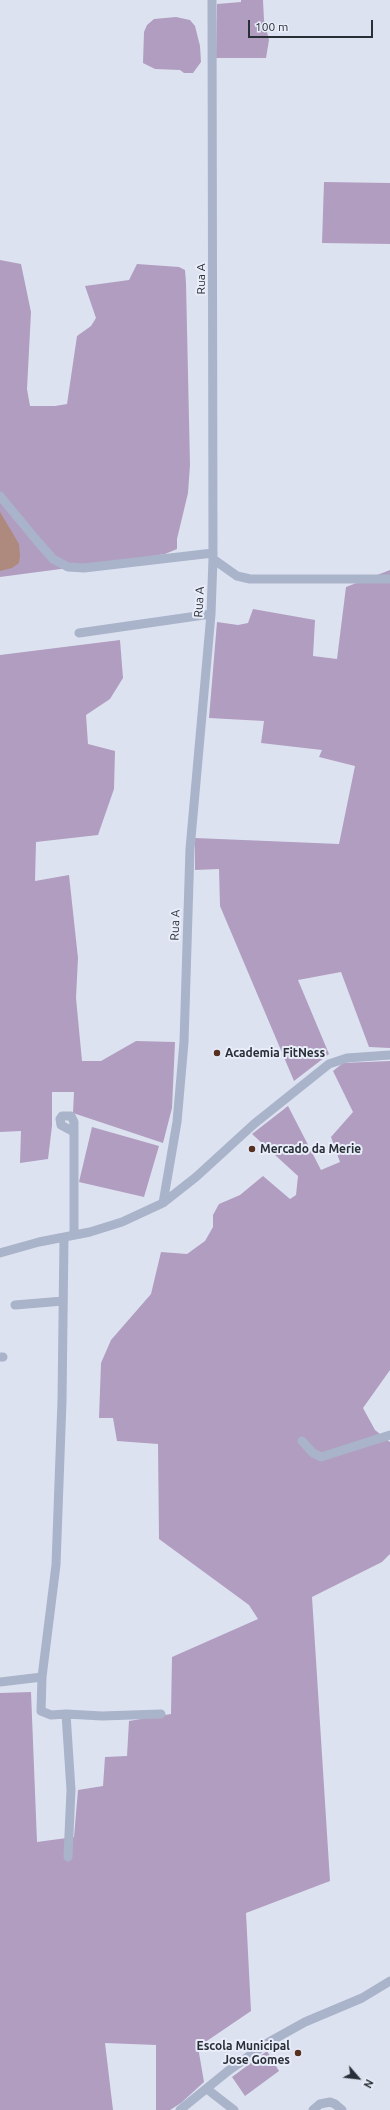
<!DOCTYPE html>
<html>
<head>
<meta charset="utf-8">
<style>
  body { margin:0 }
  #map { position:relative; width:390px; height:2110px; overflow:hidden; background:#dde2f1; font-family:Ubuntu,sans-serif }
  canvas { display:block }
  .north { position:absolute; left:338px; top:2058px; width:40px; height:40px; -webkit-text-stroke:3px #e9edf9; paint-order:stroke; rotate:118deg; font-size:11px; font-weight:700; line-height:16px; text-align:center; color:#292f36 }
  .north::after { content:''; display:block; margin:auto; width:14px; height:18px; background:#292f36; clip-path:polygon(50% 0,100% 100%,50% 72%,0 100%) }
  .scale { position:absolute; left:248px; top:20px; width:125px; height:18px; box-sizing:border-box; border:2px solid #292f36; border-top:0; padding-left:5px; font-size:12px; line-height:14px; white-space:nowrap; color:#292f36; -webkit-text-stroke:3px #e9edf9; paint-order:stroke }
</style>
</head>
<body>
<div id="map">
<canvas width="390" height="2110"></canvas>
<div class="north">N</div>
<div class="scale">100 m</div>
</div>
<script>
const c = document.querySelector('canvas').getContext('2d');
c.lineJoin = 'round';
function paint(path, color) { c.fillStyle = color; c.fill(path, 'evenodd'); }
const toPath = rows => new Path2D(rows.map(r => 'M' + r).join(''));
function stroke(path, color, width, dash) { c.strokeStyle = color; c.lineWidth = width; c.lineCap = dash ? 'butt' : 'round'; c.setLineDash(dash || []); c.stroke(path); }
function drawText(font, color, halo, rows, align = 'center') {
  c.font = font + ' Ubuntu,sans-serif'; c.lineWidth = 4; c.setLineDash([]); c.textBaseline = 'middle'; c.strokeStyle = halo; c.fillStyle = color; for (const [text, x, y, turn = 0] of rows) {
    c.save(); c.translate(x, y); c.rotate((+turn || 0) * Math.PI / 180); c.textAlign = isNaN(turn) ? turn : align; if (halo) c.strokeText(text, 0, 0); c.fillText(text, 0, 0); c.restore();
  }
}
paint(toPath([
  [241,0,263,0,264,20,269,40,266,58,216,58,217,4,241,2],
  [176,17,190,20,195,26,200,46,201,62,193,73,184,73,180,70,155,69,143,63,144,32,147,25,154,19],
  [324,182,390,183,390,244,322,243],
  [0,260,21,264,31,312,27,389,30,406,55,406,67,404,77,336,91,326,96,318,85,286,129,280,137,264,179,267,185,270,186,283,190,465,188,493,177,539,177,549,165,554,129,560,0,577],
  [390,570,390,1048,369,1047,341,972,298,980,329,1054,294,1081,220,906,219,869,195,870,195,838,339,844,355,766,319,757,322,750,261,743,264,721,209,718,217,622,238,625,248,623,253,609,315,620,313,656,337,659,346,587],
  [120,640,123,678,110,699,86,715,88,744,115,751,114,789,98,835,36,842,35,881,69,875,78,958,76,998,82,1061,101,1061,136,1041,175,1042,172,1108,163,1143,73,1113,74,1092,52,1092,52,1126,48,1159,20,1163,21,1131,0,1132,0,655],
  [390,1061,390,1370,363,1408,375,1430,390,1442,390,1554,382,1562,312,1597,330,1881,246,1913,251,2011,198,2047,204,2082,181,2103,170,2110,156,2110,156,2045,105,2043,113,2110,0,2110,0,1693,31,1692,37,1842,74,1837,78,1790,103,1786,105,1757,127,1756,129,1721,171,1714,172,1657,258,1619,249,1605,159,1539,158,1444,117,1441,113,1418,99,1418,101,1363,111,1340,151,1294,161,1252,187,1254,205,1241,213,1227,213,1215,219,1204,240,1195,263,1176,290,1199,296,1195,298,1176,252,1134,288,1106,321,1170,340,1162,331,1137,353,1112,333,1071,343,1063],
  [92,1127,159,1146,144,1197,79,1182],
  [267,2051,279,2071,245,2096,232,2077]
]), '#b19dc0');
paint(toPath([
  [0,512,19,544,20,556,19,563,12,568,0,571]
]), '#ad8a7d');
stroke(toPath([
  [0,496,38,542,53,559,68,567,84,568,213,553],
  [213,559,237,576,250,579,390,579],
  [79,633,211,614],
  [74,1132,61,1125,60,1119,62,1116,71,1116,74,1122,74,1235],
  [163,1203,177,1122,184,1042,190,849,211,614,213,559,212,0],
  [64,1237,62,1401,56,1565,42,1677,41,1711,51,1715,66,1714,102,1716,161,1714],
  [0,1253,39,1242,90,1232,122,1222,163,1203,196,1177,254,1124,329,1064,347,1058,390,1055],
  [15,1305,63,1301],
  [0,1357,3,1357],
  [302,1441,313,1453,321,1457,390,1435],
  [0,1682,42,1677],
  [66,1714,71,1790,68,1857],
  [207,2089,234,2110],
  [180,2110,228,2071,269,2042,305,2022,362,1998,390,1981],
  [313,2110,320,2104,330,2102,335,2104,342,2110]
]), '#a9b3c9', 9);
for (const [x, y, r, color] of [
  [217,1053,4,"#563020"],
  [252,1149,4,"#563020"],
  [298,2053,4,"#563020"]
]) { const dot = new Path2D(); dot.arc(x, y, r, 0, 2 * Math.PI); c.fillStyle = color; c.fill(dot); stroke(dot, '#e9edf9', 1.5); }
drawText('12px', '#292f36', '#e9edf9', [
  ["Rua A",201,279,-90],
  ["Rua A",199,602,-87],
  ["Rua A",175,925,-88]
]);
drawText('bold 12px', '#292f36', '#e9edf9', [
  ["Academia FitNess",225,1053],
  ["Mercado da Merie",260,1149],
  ["Escola Municipal",290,2046,"right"],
  ["Jose Gomes",290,2060,"right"]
], 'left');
</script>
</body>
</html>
